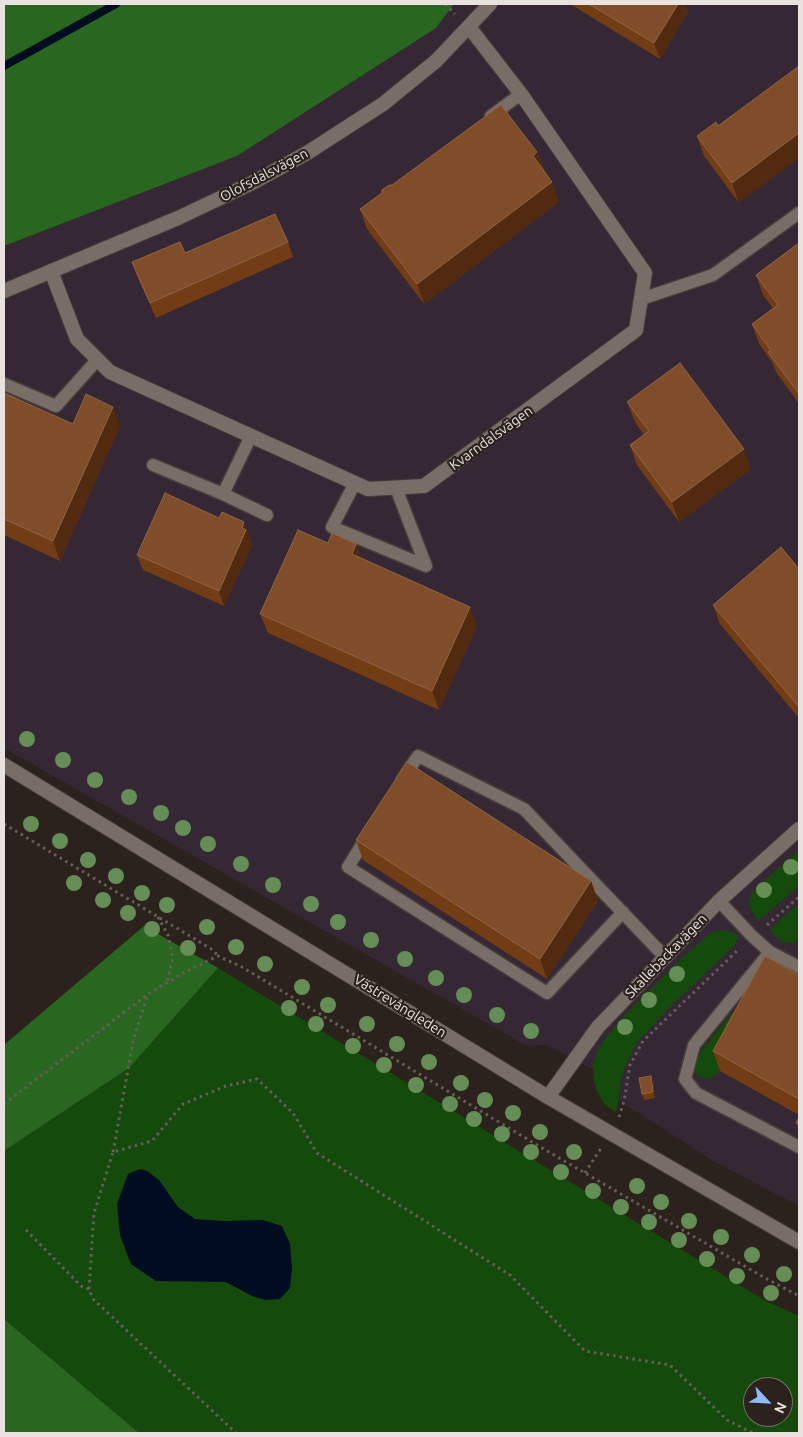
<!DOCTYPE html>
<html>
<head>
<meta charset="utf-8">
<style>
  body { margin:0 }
  #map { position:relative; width:803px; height:1437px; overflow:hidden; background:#2c221d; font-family:Ubuntu,sans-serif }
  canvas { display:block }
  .frame { position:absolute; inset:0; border:5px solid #e9e2df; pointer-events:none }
  .north { position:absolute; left:743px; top:1377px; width:50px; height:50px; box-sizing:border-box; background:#2c221d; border:1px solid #786f6b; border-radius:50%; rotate:115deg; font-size:14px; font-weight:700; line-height:20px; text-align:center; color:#e9e2df }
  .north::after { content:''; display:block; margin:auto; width:18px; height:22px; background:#90b8fd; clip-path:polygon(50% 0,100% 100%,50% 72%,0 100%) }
</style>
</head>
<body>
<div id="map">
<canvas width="803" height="1437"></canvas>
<div class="frame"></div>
<div class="north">N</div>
</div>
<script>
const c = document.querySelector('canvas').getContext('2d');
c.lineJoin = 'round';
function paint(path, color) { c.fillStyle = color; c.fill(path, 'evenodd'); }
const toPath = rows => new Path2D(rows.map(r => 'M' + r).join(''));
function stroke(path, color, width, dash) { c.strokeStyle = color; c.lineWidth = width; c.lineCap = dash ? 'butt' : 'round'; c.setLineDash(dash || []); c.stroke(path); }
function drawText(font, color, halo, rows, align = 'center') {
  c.font = font + ' Ubuntu,sans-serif'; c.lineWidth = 4.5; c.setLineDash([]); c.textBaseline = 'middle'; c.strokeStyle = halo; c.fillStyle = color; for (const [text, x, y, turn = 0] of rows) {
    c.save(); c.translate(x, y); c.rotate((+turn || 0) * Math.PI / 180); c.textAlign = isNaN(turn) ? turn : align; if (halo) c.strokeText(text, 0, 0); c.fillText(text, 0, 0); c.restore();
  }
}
paint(toPath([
  [454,4,799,4,799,1206,713,1161,606,1092,596,1071,547,1045,527,1046,4,748,4,246,237,156,436,28]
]), '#352733');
paint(toPath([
  [799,850,799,886,759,920,755,917,750,908,749,899,753,891],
  [799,903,799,937,794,943,782,942,770,930],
  [722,930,732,932,738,936,738,939,735,945,670,1007,637,1042,626,1065,620,1083,618,1106,615,1112,604,1104,597,1091,594,1081,593,1067,596,1055,604,1040,626,1014,682,958,712,932],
  [218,968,766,1301,799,1316,799,1433,139,1433,4,1319,4,1151,129,1068],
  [753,1387,783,1387,783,1417,753,1417],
  [766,972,771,975,716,1075,707,1079,697,1076,694,1069,700,1052]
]), '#144a0b');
paint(toPath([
  [4,4,454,4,436,28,237,156,4,246],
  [144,926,218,968,129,1068,4,1151,4,1045],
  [4,1319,139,1433,4,1433]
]), '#296720');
paint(toPath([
  [140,1169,147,1171,159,1180,178,1207,195,1219,224,1221,263,1220,282,1226,290,1244,292,1268,290,1288,280,1299,265,1300,252,1296,226,1282,156,1281,131,1264,120,1235,117,1204,128,1174]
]), '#000c20');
stroke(toPath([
  [4,66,116,4]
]), '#000c20', 8);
const service = toPath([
  [491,116,521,94],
  [641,299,713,275,799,213],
  [4,384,56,406,98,359],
  [251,436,223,494,267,515],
  [153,465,223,494],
  [355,483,332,527,426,566,396,488],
  [402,780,418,756,524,809,665,957],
  [368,835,348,867,547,993,623,912],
  [719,901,753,937,770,952,799,967],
  [770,952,694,1045,685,1079,696,1093,799,1147]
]);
const minor = toPath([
  [51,271,77,339,110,372,368,489,424,486,636,330,645,273,521,94,469,27],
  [548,1097,598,1027,719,901,799,829]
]);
const tertiary = toPath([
  [4,291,178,218,252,183,307,153,383,104,436,61,490,4],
  [4,765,548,1097,799,1242]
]);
stroke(service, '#473f3b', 15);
stroke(minor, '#473f3b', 16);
stroke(tertiary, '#473f3b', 16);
stroke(toPath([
  [445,4,455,14],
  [4,824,213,950,218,956],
  [158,917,168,935,173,958,167,982],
  [767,925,799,897],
  [4,1104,148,994,183,973,218,956,242,967,537,1145,765,1278,799,1296],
  [619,1117,624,1101,630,1065,643,1041,739,949],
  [113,1152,134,1037,148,994],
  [585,1173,601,1148],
  [26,1230,81,1286,89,1289,93,1299,236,1433],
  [89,1289,94,1213,113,1152,152,1141,183,1104,226,1086,257,1079,293,1113,317,1153,510,1275,585,1351,670,1365,727,1420,753,1433]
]), '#675e5a', 3, [2.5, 4]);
stroke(service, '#796d67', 12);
stroke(minor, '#796d67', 14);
stroke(tertiary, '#796d67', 14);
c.fillStyle = '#658e57';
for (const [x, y] of [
  [27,739],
  [63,760],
  [95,780],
  [129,797],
  [161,813],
  [31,824],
  [183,828],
  [60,841],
  [208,844],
  [88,860],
  [241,864],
  [791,867],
  [116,876],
  [74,883],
  [273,885],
  [764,890],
  [142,893],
  [103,900],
  [311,904],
  [167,905],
  [128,913],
  [338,922],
  [207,927],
  [152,929],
  [371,940],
  [236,947],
  [188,948],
  [405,959],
  [265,964],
  [677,974],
  [436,978],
  [302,987],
  [464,995],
  [649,1000],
  [328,1005],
  [289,1008],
  [497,1015],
  [316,1024],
  [367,1024],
  [625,1027],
  [531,1031],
  [397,1044],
  [353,1046],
  [429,1062],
  [384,1065],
  [461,1083],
  [416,1085],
  [485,1100],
  [450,1104],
  [513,1113],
  [474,1119],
  [540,1132],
  [502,1134],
  [531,1152],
  [574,1152],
  [561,1172],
  [637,1186],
  [593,1191],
  [661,1202],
  [621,1207],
  [689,1221],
  [649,1222],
  [721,1237],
  [679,1240],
  [752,1255],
  [707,1259],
  [784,1274],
  [737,1276],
  [771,1293]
]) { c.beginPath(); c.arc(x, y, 8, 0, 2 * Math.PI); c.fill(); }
paint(toPath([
  [570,4,685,4,688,12,660,59],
  [716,122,739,203,704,156,697,136],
  [537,152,544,170,559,202,424,304,367,229,360,209,392,185],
  [288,242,293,257,156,318,138,278,132,262,185,253],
  [799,243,799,404,776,372,772,362,759,344,752,324,773,308,763,295,756,275],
  [4,393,73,424,120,426,60,561,4,535],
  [627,402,751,469,679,522,637,465,630,445,644,435,635,422],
  [250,537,249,539,252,545,224,606,143,570,137,555],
  [328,543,361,558,477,626,439,710,268,633,260,614],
  [799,569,799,718,720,624,713,605],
  [356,840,591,881,598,901,547,979,363,860],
  [799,975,799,1115,720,1071,713,1051],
  [653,1081,655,1098,644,1100,642,1094],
  [799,1117,799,1131,796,1123]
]), '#723c14');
paint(toPath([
  [678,4,685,4,688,12,660,59,654,43],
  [799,133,799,158,739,203,732,183],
  [537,152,544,172,533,156],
  [552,182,559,202,424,304,417,284],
  [113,407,120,426,60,561,53,541],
  [744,449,751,469,679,522,672,502],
  [244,522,250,537,249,539,252,545,224,606,219,591],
  [356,544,364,564,352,554],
  [470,607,477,626,439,710,432,691],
  [591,881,598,901,547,979,540,959],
  [651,1076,653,1081,655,1098,653,1092]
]), '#512a0f');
const building = toPath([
  [589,4,678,4,654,43,589,4],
  [799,66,799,133,732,183,697,136,716,122,718,126,799,66],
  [501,105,537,152,533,156,552,182,417,284,360,209,382,193,382,190,389,185,392,185,501,105],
  [275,214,288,242,150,303,132,262,180,242,185,253,275,214],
  [799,243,799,394,768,352,771,351,752,324,778,305,756,275,799,243],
  [680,363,744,449,672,502,630,445,649,431,627,402,680,363],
  [4,393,73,424,86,394,113,407,53,541,4,519,4,393],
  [165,493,219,518,222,512,244,522,242,528,246,530,219,591,137,555,165,493],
  [298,530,328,543,332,533,356,544,352,554,470,607,432,691,260,614,298,530],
  [781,547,799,569,799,707,713,605,781,547],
  [407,762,591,881,540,959,356,840,407,762],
  [765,956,799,975,799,1099,713,1051,765,956],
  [651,1076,653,1092,642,1094,639,1078,651,1076],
  [799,1117,799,1124,796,1123,799,1117]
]);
paint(building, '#7f4d2a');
stroke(building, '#8f6546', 1);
drawText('14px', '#e9e2df', '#2c221d', [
  ["Olofsdalsvägen",264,175,-28],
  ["Kvarndalsvägen",491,438,-36],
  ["Skallebackavägen",666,956,-46],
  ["Västrevångleden",400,1006,32]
]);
</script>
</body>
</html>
